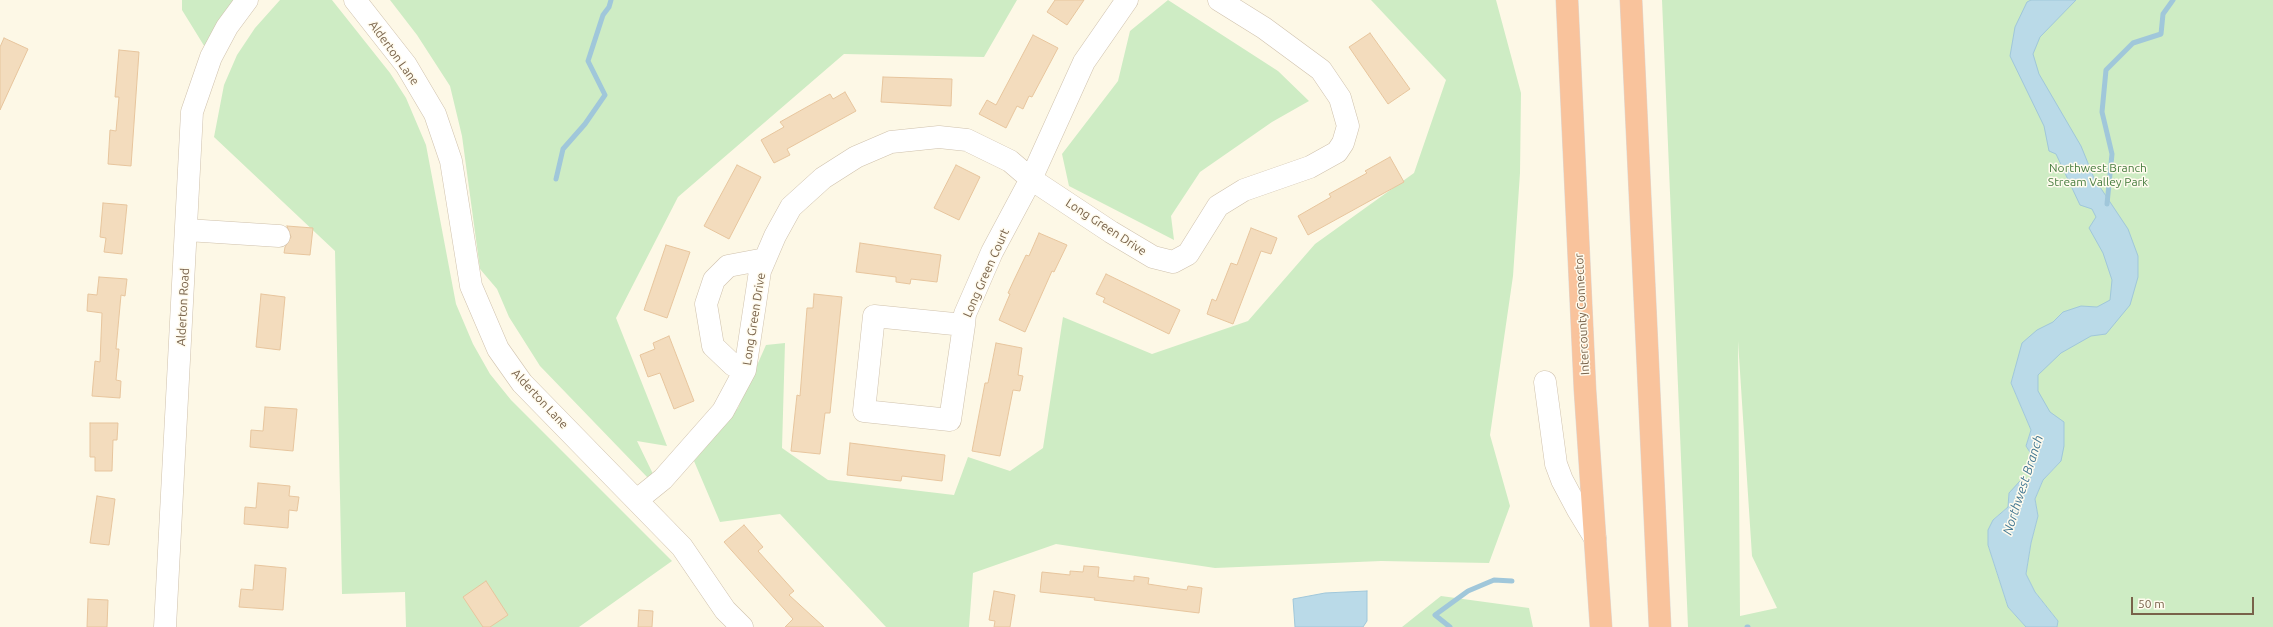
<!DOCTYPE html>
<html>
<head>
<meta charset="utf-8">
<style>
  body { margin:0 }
  #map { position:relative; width:2273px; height:627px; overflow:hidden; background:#fdf8e6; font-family:Ubuntu,sans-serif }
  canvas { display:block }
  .scale { position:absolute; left:2131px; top:597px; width:123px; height:18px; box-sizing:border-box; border:2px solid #78624a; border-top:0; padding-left:5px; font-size:12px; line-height:14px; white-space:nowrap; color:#78624a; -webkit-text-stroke:3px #fffbee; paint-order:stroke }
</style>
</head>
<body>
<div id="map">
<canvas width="2273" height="627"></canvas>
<div class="scale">50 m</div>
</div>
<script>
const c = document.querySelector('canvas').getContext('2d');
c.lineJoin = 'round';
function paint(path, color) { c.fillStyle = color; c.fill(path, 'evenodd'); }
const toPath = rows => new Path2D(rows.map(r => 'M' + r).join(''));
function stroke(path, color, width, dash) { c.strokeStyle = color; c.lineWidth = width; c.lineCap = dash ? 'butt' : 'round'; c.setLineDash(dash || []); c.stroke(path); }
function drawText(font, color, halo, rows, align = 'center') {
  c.font = font + ' Ubuntu,sans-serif'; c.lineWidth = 3; c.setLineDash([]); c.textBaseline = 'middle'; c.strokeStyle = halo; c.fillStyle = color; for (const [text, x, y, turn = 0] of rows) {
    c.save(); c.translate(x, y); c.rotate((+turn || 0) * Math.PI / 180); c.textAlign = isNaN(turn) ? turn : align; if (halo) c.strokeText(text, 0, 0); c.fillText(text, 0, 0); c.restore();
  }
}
paint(toPath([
  [182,0,247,0,211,57,182,10],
  [280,0,332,0,390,73,406,98,426,145,456,304,473,344,490,374,511,400,672,561,579,627,406,627,405,592,342,594,335,251,214,137,224,85,237,55,255,28],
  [390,0,1017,0,984,57,844,54,678,197,616,318,667,446,637,441,653,474,648,478,540,366,509,317,497,289,480,269,462,136,450,86,417,35],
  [1168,0,1278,71,1309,101,1272,122,1200,172,1171,216,1174,240,1069,186,1062,154,1118,81,1130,31],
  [1371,0,1496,0,1521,93,1520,173,1513,276,1490,435,1510,506,1489,563,1381,561,1215,568,1056,544,973,573,969,627,886,627,780,514,720,522,694,461,738,408,766,345,785,343,782,448,828,480,954,495,968,457,1010,471,1043,448,1063,317,1152,354,1248,321,1315,244,1414,173,1446,80],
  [1662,0,2273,0,2273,627,2057,627,2058,621,2035,592,2026,574,2031,543,2038,516,2035,499,2043,480,2061,461,2016,367,2011,383,2031,430,2026,446,2033,457,2031,478,2009,493,2008,507,1993,520,1988,545,2008,607,2026,627,1688,627],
  [1738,341,1752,556,1777,608,1740,616],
  [1441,596,1529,608,1533,627,1402,627]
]), '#ceecc4');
const water = toPath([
  [2031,0,2076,0,2040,37,2033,54,2039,74,2081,146,2094,178,2128,229,2138,256,2138,277,2130,305,2106,334,2091,336,2061,353,2038,375,2038,391,2050,412,2064,422,2064,446,2061,461,2043,480,2035,499,2038,516,2031,543,2026,574,2035,592,2058,621,2057,627,2026,627,2008,607,1988,545,1988,530,1993,520,2008,507,2009,493,2020,481,2031,478,2033,457,2026,446,2031,430,2011,383,2022,343,2037,330,2053,322,2063,312,2081,306,2097,307,2110,300,2112,280,2103,253,2089,228,2096,217,2092,209,2080,205,2056,154,2049,151,2044,126,2010,56,2015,27,2027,2,2031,0],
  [1367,591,1367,621,1363,627,1295,627,1293,599,1325,593,1367,591]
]);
paint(water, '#badae8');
stroke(water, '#a0c7da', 1);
stroke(toPath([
  [556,179,563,149,585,124,605,95,588,61,603,15,609,7,611,0],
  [2107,204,2112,154,2102,112,2106,70,2133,43,2161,34,2163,14,2173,0],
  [1450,627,1435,615,1468,591,1494,580,1512,581],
  [1747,627,1748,627]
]), '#a0c7da', 5);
const building = toPath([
  [1055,0,1084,0,1067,25,1047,12,1055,0],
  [1370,33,1410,89,1388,104,1349,47,1370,33],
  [1033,35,1058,48,1032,97,1029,96,1023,109,1017,106,1006,128,979,114,987,100,996,105,1033,35],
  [4,38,28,49,0,110,0,47,4,38],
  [119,50,139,52,131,166,108,164,110,130,116,131,119,97,115,97,119,50],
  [883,77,952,79,951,106,881,102,883,77],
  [845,92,856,111,787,149,790,155,774,163,761,140,784,127,780,122,830,94,833,99,845,92],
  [1390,157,1404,182,1308,235,1298,216,1331,197,1329,194,1367,173,1365,171,1390,157],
  [737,165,761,177,729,239,704,226,737,165],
  [956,165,980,177,959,220,934,208,956,165],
  [103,203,127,205,122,254,104,252,106,238,100,237,103,203],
  [287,226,313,228,310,255,284,253,285,247,291,237,287,226],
  [1251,228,1277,238,1271,254,1261,251,1233,324,1207,314,1212,299,1216,301,1231,263,1237,265,1251,228],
  [1039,233,1067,245,1054,272,1052,271,1025,332,999,320,1010,294,1008,293,1014,280,1026,255,1029,256,1039,233],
  [860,243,941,255,937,282,911,279,910,284,896,282,896,277,856,272,860,243],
  [666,245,690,252,667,318,644,310,666,245],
  [1106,274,1180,310,1169,334,1103,302,1105,298,1096,294,1106,274],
  [99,277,127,279,125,296,121,295,116,349,119,349,116,380,121,381,120,398,92,396,95,361,100,362,102,313,87,311,88,294,97,295,99,277],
  [261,294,285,297,280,350,256,347,261,294],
  [814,294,842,297,830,413,825,413,820,454,791,451,797,395,800,396,807,308,813,308,814,294],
  [669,336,694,401,674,409,660,373,648,377,640,355,655,349,653,343,669,336],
  [996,343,1022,348,1018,375,1023,376,1020,391,1013,390,1000,456,972,451,985,383,988,383,996,343],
  [265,407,297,409,293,451,250,447,251,430,263,431,265,407],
  [90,423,118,423,117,440,113,440,112,471,95,471,95,457,90,457,90,423],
  [850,443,945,455,942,481,902,476,901,481,847,475,850,443],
  [258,483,290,486,289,496,299,497,297,511,289,510,288,528,244,524,245,507,256,508,258,483],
  [97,496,115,499,109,545,90,543,97,496],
  [744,525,763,547,758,551,794,591,789,595,824,627,785,627,793,619,724,542,744,525],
  [255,565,286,568,283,610,239,607,241,589,253,590,255,565],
  [1084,566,1099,567,1098,577,1134,581,1134,576,1149,578,1148,584,1187,590,1188,586,1202,588,1199,613,1094,600,1095,598,1040,592,1042,572,1070,575,1070,571,1083,572,1084,566],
  [486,581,508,615,490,627,483,627,463,597,486,581],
  [994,591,1015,595,1010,627,994,627,995,621,989,620,994,591],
  [88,599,108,600,107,627,87,627,88,599],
  [639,610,653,611,652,627,638,627,639,610]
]);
paint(building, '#f3dcbd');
stroke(building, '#e7c59d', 1);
const minor = toPath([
  [355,0,406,65,435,114,451,161,471,286,498,349,522,383,682,547,725,610,742,627],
  [1127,0,1084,62,1031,179,1111,232,1153,257,1173,262,1188,254,1218,206,1244,190,1310,167,1337,152,1343,143,1348,126,1340,98,1321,70,1264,28,1219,0],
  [187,230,279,236],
  [745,370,733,365,713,346,706,304,714,280,728,266,765,259],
  [1545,382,1556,464,1562,480,1578,510,1595,538],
  [637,500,663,479,723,411,745,370,760,271,775,236,791,207,823,178,856,157,891,142,939,137,967,140,1010,161,1031,179,992,252,965,314,964,325,950,420,864,411,874,316,964,325],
  [165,627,192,112,211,57,227,27,247,0]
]);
const highway = toPath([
  [1567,0,1585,390,1601,627],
  [1631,0,1660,627]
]);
stroke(minor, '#cfc1ac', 23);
stroke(highway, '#dfd9d4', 23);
stroke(minor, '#fff', 22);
stroke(highway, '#f9c39c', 22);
drawText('12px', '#78624a', '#fffbee', [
  ["Alderton Lane",394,53,54],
  ["Long Green Drive",1106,227,33],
  ["Long Green Court",986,273,-66],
  ["Alderton Road",183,307,-87],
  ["Intercounty Connector",1582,314,-93],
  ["Long Green Drive",754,319,-81],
  ["Alderton Lane",540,399,47]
]);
drawText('12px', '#497e41', '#fffbee', [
  ["Northwest Branch",2098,168],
  ["Stream Valley Park",2098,182]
]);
drawText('italic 13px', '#457993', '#fffbee', [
  ["Northwest Branch",2023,485,-72]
]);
</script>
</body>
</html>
